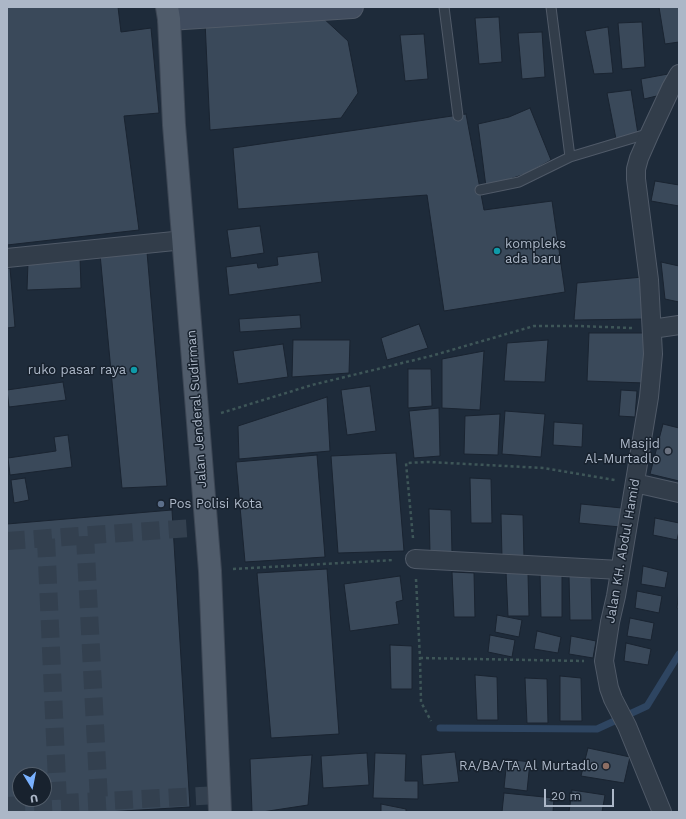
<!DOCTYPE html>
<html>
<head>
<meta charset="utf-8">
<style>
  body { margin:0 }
  #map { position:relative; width:686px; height:819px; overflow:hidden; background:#1e2b3a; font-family:"Work Sans",sans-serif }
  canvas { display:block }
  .frame { position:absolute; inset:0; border:8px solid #acb7c7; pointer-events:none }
  .north { position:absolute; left:12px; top:767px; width:40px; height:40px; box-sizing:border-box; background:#18222e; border:1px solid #535e6b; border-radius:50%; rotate:170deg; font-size:11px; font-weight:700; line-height:16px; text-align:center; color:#acb7c7 }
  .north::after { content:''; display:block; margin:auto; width:14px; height:18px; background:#79b1ff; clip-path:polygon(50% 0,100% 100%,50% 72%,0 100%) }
  .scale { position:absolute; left:544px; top:789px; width:70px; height:18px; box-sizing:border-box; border:2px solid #acb7c7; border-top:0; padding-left:5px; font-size:12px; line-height:14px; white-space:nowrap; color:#acb7c7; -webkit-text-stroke:3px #18222e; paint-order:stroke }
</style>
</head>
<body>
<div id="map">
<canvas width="686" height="819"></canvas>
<div class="frame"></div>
<div class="north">U</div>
<div class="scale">20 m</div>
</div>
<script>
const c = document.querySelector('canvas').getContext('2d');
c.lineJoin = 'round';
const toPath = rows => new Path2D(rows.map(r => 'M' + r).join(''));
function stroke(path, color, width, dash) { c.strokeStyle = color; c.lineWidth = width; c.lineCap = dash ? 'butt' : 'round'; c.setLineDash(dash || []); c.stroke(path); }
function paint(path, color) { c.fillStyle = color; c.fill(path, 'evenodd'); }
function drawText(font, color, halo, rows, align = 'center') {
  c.font = font + ' "Work Sans",sans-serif'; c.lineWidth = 3; c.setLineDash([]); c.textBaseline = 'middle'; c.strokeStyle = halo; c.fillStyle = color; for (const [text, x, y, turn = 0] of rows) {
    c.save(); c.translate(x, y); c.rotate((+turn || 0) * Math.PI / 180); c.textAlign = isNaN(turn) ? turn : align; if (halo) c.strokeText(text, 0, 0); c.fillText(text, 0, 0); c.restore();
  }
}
stroke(toPath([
  [440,728,597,729,647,706,679,654]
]), '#2e4561', 7);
const building = toPath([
  [7,7,118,7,121,32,151,28,159,113,124,116,139,230,7,245,7,7],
  [659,7,679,7,679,42,665,44,659,7],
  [321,16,348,41,358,93,341,118,210,130,205,21,321,16],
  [499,17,502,62,479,64,475,18,499,17],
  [642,22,645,67,622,69,618,23,642,22],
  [608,27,613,73,594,74,585,31,608,27],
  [542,32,545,77,522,79,518,33,542,32],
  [424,34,428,79,405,81,400,35,424,34],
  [668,74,665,94,644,99,641,79,668,74],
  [631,90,638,134,616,139,607,93,631,90],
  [530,108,551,160,528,173,486,187,478,124,509,117,530,108],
  [466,114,484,210,552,201,565,292,444,311,427,195,238,209,233,148,466,114],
  [655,181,679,185,679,206,651,201,655,181],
  [260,226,264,253,231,258,227,230,260,226],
  [147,252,167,486,122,488,100,254,147,252],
  [318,252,322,282,229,295,226,267,257,263,258,268,278,265,277,257,318,252],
  [80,257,81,288,27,290,28,262,80,257],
  [661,262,679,266,679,302,665,299,661,262],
  [7,268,10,268,15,327,7,328,7,268],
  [643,277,645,319,574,320,577,283,643,277],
  [300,315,301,328,240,332,239,319,300,315],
  [419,324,428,348,387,360,381,338,419,324],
  [589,333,647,333,645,383,587,381,589,333],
  [293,340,350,340,349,373,292,377,293,340],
  [548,340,545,382,504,381,507,343,548,340],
  [283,344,288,377,238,384,233,351,283,344],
  [484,351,480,410,442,408,442,359,484,351],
  [408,369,431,369,432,406,408,408,408,369],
  [63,382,66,400,9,407,7,390,63,382],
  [370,386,376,431,347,435,341,390,370,386],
  [621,390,637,391,635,417,619,416,621,390],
  [327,397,330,451,239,459,238,426,327,397],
  [439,408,440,456,414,458,409,411,439,408],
  [505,411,545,414,541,457,502,454,505,411],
  [500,414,498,455,464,454,465,416,500,414],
  [554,422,583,424,582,447,553,445,554,422],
  [663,424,679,428,679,481,650,474,663,424],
  [68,435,72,467,10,475,8,458,56,451,54,437,68,435],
  [396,453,404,551,338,553,331,456,396,453],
  [317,455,325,557,245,562,236,462,317,455],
  [25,478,29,500,14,503,11,480,25,478],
  [470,478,491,479,492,523,471,523,470,478],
  [581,504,622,508,620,527,579,523,581,504],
  [429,509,451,510,452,553,430,553,429,509],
  [172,510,190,807,107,812,7,812,7,524,172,510],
  [20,775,44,775,44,799,20,799,20,775],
  [501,514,523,515,524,558,502,558,501,514],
  [655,518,679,523,679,531,677,540,653,535,655,518],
  [643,566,668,572,665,588,641,584,643,566],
  [327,569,339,734,271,738,257,573,327,569],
  [506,571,528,573,529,616,508,616,506,571],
  [452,572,474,573,475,617,454,617,452,572],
  [540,572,562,574,562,617,541,617,540,572],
  [569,575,591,576,592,620,570,620,569,575],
  [400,576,403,600,396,602,399,624,350,631,344,584,400,576],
  [679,590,679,609,677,608,679,590],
  [637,591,662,596,659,613,635,608,637,591],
  [497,615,522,620,519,637,495,632,497,615],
  [630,618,654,623,651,640,627,636,630,618],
  [537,631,561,637,558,653,534,649,537,631],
  [490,635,515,640,512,657,488,652,490,635],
  [571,636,596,641,593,658,569,654,571,636],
  [626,643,651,649,648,665,624,661,626,643],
  [390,645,412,646,412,689,391,689,390,645],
  [475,675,497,677,498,720,477,720,475,675],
  [560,676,581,678,582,721,560,721,560,676],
  [525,678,547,679,548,723,527,723,525,678],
  [588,748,630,757,624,783,581,776,588,748],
  [455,752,459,782,423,785,421,755,455,752],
  [367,753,369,785,323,788,321,756,367,753],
  [375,753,406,754,405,781,418,781,418,799,373,798,375,753],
  [312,755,308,805,262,812,252,812,250,759,312,755],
  [507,759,530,762,527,791,504,788,507,759],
  [572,790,605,795,602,812,569,812,572,790],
  [504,793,554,798,553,812,502,812,504,793],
  [381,804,406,809,406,812,381,812,381,804]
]);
paint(building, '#3a495a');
stroke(building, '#1a2431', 1);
stroke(toPath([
  [85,536,99,801],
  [46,539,58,803],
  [7,541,206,527],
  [7,806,220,795]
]), '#33404f', 18, [18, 9]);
const lane = toPath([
  [444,7,458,116],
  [551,7,570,157],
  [480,190,519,182,570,157,650,133]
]);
const street = toPath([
  [7,258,184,240],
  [652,329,679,325],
  [635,483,679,493],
  [415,559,620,570],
  [662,812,627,726,613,699,609,688,604,661,610,622,616,596,649,397,653,354,649,280,636,179,636,169,639,158,650,133,671,88,679,74]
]);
const secondary = toPath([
  [169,19,352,7]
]);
const primary = toPath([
  [167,7,169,19,174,125,210,571,220,812]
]);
stroke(lane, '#505a68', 11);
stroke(street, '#505a68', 20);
stroke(secondary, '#505a68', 24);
stroke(primary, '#3c4654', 24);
stroke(toPath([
  [221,413,312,385,431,356,534,326,578,326,632,328],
  [413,538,406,463,429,462,544,468,615,480],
  [233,569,394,560],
  [416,579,420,658,421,702,431,721],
  [420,658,584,661]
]), '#3e5658', 2.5, [3, 3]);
stroke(lane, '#323d4a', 9);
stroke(street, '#323d4a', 18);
stroke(secondary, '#404c5e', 22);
stroke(primary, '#505c6b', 22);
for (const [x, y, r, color] of [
  [497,251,4,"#0f9aa8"],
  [134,370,4,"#0f9aa8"],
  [668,451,4,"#6b7280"],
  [161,504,4,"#5c6f8a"],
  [606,766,4,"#8d6e63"]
]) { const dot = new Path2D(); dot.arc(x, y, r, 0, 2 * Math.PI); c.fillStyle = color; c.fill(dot); stroke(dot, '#18222e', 1.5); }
drawText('13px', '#acb7c7', '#18222e', [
  ["kompleks",505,244,"left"],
  ["ada baru",505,259,"left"],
  ["ruko pasar raya",126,370],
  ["Masjid",660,444],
  ["Al-Murtadlo",660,459],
  ["Pos Polisi Kota",169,504,"left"],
  ["RA/BA/TA Al Murtadlo",598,766]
], 'right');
drawText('13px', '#acb7c7', '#18222e', [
  ["Jalan Jenderal Sudirman",197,409,-94],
  ["Jalan KH. Abdul Hamid",623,551,-80]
]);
</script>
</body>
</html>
